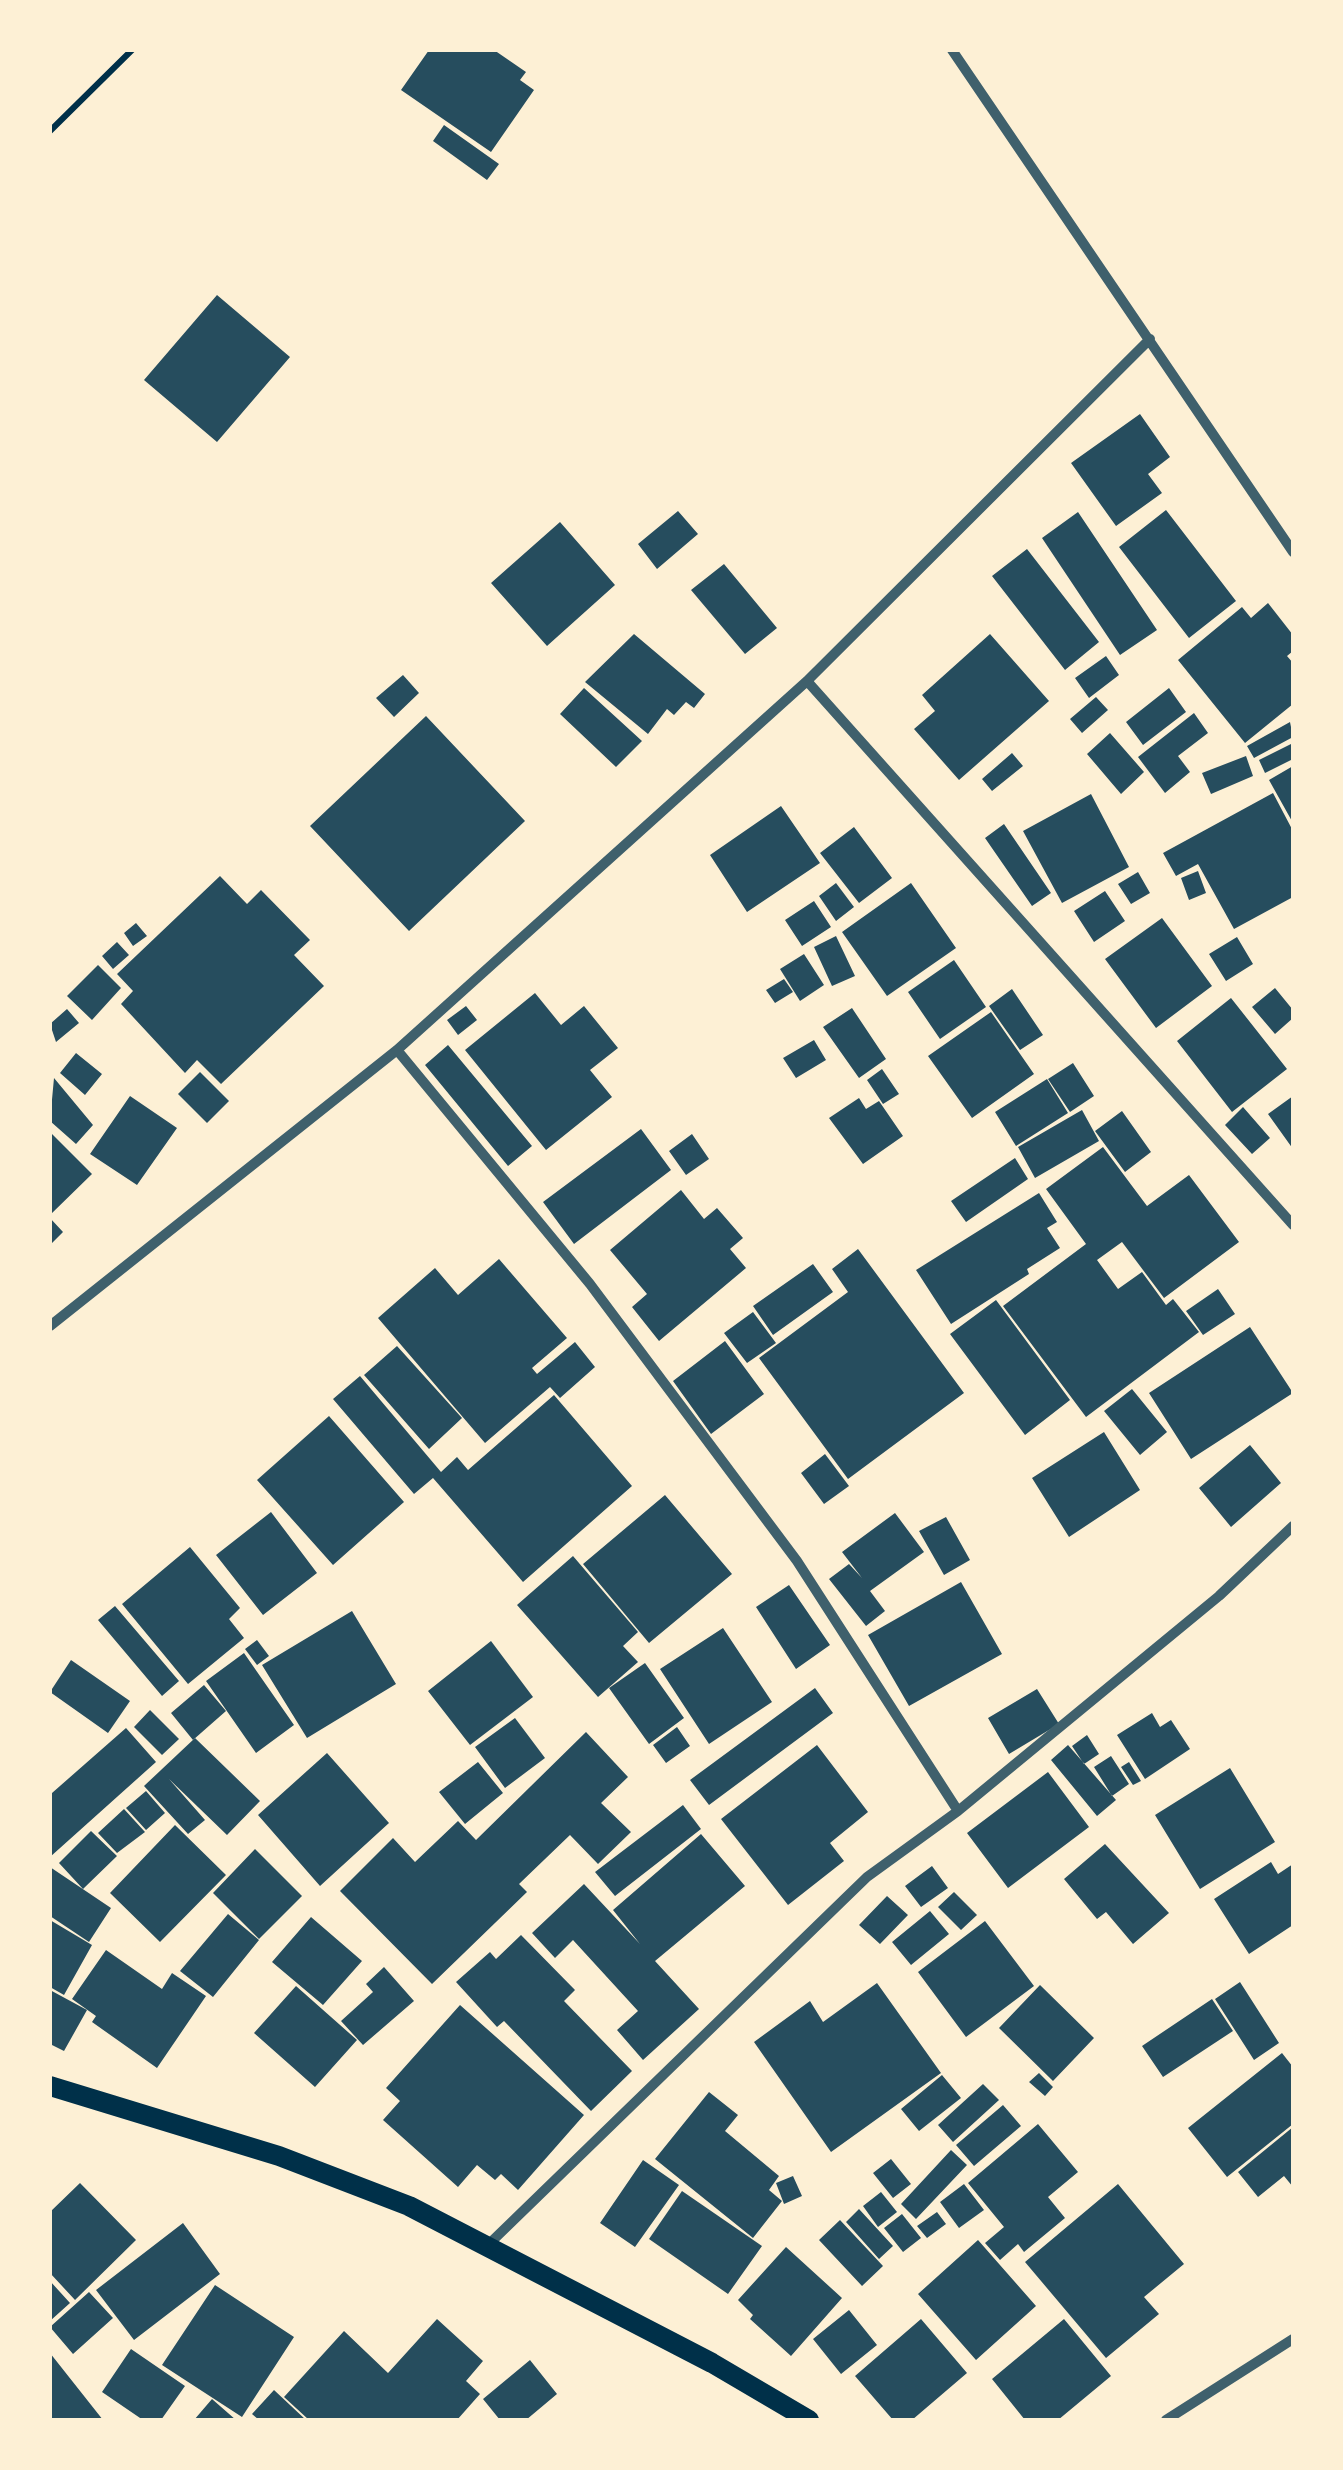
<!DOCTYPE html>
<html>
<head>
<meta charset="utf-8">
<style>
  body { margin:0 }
  #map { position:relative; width:1343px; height:2470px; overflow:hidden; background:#fdf0d5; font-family:Jost,sans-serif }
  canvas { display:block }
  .frame { position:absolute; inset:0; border:52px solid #fdf0d5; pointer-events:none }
</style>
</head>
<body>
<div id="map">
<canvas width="1343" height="2470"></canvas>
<div class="frame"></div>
</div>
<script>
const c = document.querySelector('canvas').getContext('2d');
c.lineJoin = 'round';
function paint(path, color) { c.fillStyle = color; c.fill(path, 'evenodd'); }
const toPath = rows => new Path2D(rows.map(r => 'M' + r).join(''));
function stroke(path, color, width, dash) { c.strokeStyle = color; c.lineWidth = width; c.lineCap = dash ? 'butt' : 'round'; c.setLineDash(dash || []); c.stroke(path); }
paint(toPath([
  [429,50,494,50,526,72,520,80,534,90,491,152,401,90],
  [444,125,499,164,487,180,433,141],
  [217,295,290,357,217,442,144,380],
  [1140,414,1170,457,1148,474,1162,493,1116,526,1071,463],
  [1166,510,1236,601,1189,638,1119,547],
  [678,511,698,534,657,569,638,544],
  [1078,512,1157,630,1120,655,1042,538],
  [560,522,615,585,547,646,491,583],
  [1027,549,1099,642,1065,670,992,576],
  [724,564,777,628,745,654,691,590],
  [1268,603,1293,635,1293,651,1287,656,1293,663,1293,704,1245,743,1178,660,1242,607,1251,618],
  [634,634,705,694,694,708,686,702,674,715,667,709,648,734,585,682],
  [990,634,1049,701,959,780,914,729,935,711,922,695],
  [1106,656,1119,675,1089,698,1075,678],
  [403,675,419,693,394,717,376,698],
  [584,688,642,741,616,767,560,714],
  [1169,688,1186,712,1143,745,1126,722],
  [1096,697,1108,710,1082,733,1070,719],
  [1194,713,1208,733,1178,756,1190,772,1165,793,1138,757],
  [426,716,525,821,409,931,310,826],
  [1290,722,1293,737,1254,758,1247,746],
  [1110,733,1144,772,1121,794,1087,754],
  [1293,743,1293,759,1265,773,1259,760],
  [1012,753,1023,766,992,791,982,779],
  [1246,756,1253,776,1211,794,1202,773],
  [1293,766,1293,823,1269,780],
  [1273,793,1293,831,1293,897,1234,929,1198,864,1176,876,1163,853],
  [1091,794,1129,867,1062,903,1023,831],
  [781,806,820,863,747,912,710,855],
  [1004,824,1051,893,1032,906,985,838],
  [854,827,892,878,859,903,820,853],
  [1198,871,1206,893,1189,900,1181,878],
  [1138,872,1150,893,1131,904,1118,884],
  [220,876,247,904,261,890,310,940,294,955,324,986,221,1084,197,1060,185,1073,121,1004,133,991,117,974],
  [836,883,854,907,836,921,819,896],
  [911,883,956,948,887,996,842,932],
  [1105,891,1125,921,1094,942,1074,911],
  [814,901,831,927,802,946,785,920],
  [1162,918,1212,986,1156,1028,1105,959],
  [136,923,147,936,133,946,124,933],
  [836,936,855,976,832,986,814,947],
  [1237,937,1253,964,1226,981,1209,954],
  [117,942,129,955,113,969,102,956],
  [804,954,824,985,800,1001,780,969],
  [954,960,986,1007,940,1039,908,992],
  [98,965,121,988,92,1020,67,996],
  [784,979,793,992,775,1003,766,990],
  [1275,988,1293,1010,1293,1018,1275,1034,1252,1007],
  [1012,989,1043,1035,1020,1050,989,1006],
  [535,993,561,1025,584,1006,618,1048,590,1070,612,1097,546,1150,465,1050],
  [1231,998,1287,1069,1232,1112,1177,1041],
  [466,1006,477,1020,458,1035,447,1020],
  [852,1008,886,1059,859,1078,823,1027],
  [67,1009,79,1023,56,1042,50,1024],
  [991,1012,1034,1074,972,1118,928,1056],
  [814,1040,826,1060,796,1078,783,1058],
  [448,1045,532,1146,508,1166,425,1065],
  [76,1053,102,1074,85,1095,60,1073],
  [1073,1063,1094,1096,1070,1112,1048,1079],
  [882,1069,899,1094,883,1104,867,1080],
  [200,1072,229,1101,207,1123,178,1094],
  [54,1078,93,1125,76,1144,50,1121],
  [1047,1079,1068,1113,1016,1146,995,1112],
  [130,1096,177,1128,137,1185,90,1154],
  [1293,1096,1293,1149,1268,1114],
  [859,1098,866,1109,879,1101,903,1136,863,1164,829,1118],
  [1243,1107,1270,1138,1252,1154,1225,1125],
  [1082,1110,1099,1141,1035,1178,1018,1147],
  [1122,1111,1151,1152,1125,1172,1095,1131],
  [641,1129,671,1170,574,1244,543,1202],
  [50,1132,92,1174,50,1215],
  [692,1134,709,1159,686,1175,669,1151],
  [1103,1147,1147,1206,1189,1175,1239,1242,1164,1298,1122,1242,1097,1260,1118,1289,1142,1272,1166,1305,1173,1299,1199,1332,1086,1417,1003,1306,1086,1244,1046,1189],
  [1015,1158,1028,1179,966,1222,951,1201],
  [681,1190,704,1219,717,1208,743,1238,730,1249,746,1268,659,1341,632,1307,647,1294,610,1250],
  [1039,1193,1057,1222,1047,1228,1060,1248,1027,1269,1029,1274,951,1324,916,1270],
  [50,1218,63,1232,50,1245],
  [858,1249,964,1393,848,1479,759,1358,848,1292,832,1269],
  [499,1259,567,1338,532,1368,537,1374,575,1342,595,1367,560,1398,550,1387,485,1443,378,1318,435,1268,458,1295],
  [813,1264,833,1292,773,1335,753,1306],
  [1218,1289,1235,1314,1203,1335,1186,1311],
  [996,1300,1070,1400,1025,1435,950,1334],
  [753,1312,776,1343,747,1363,724,1333],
  [1250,1327,1293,1393,1191,1459,1149,1393],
  [725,1341,764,1394,711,1434,673,1381],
  [397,1346,462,1418,429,1449,364,1375],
  [360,1376,441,1472,457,1457,468,1470,554,1395,632,1486,523,1582,433,1478,414,1494,333,1399],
  [1132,1389,1167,1432,1140,1455,1104,1411],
  [329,1416,404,1502,333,1565,257,1480],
  [1104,1432,1140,1490,1069,1537,1032,1478],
  [1250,1445,1281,1483,1231,1527,1199,1488],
  [825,1454,849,1486,824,1504,801,1473],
  [665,1495,732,1574,649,1643,583,1564],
  [271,1512,317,1573,263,1615,216,1555],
  [895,1513,924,1552,870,1591,885,1611,866,1626,829,1579,849,1564,862,1578,842,1552],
  [946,1517,970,1560,944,1575,919,1531],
  [190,1547,240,1608,229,1619,244,1638,188,1684,122,1604],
  [573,1556,638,1632,623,1646,638,1662,598,1697,517,1605],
  [961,1582,1002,1654,909,1706,868,1635],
  [789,1585,830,1645,796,1669,756,1607],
  [115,1606,179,1681,162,1696,98,1620],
  [352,1611,396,1684,307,1738,262,1665],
  [723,1628,772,1702,709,1744,660,1669],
  [257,1640,269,1656,257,1665,245,1649],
  [491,1641,533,1697,470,1745,428,1691],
  [244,1653,294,1725,256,1753,206,1681],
  [71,1660,130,1701,108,1733,50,1692],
  [645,1663,684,1718,649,1744,609,1688],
  [204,1685,226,1711,193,1740,171,1713],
  [815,1688,833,1713,709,1805,690,1780],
  [1037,1689,1059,1724,1009,1754,988,1718],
  [150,1710,179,1739,162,1755,134,1727],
  [1152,1713,1160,1727,1171,1720,1190,1749,1145,1779,1117,1735],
  [515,1718,545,1758,505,1788,475,1747],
  [677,1727,690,1746,666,1763,653,1745],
  [126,1728,156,1762,50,1857,50,1790,52,1793],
  [586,1732,628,1777,601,1803,631,1832,598,1864,570,1835,519,1884,527,1892,432,1984,340,1891,393,1838,415,1862,458,1821,476,1840],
  [1087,1735,1099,1754,1084,1764,1072,1746],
  [195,1738,260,1801,227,1835,169,1779,205,1820,188,1834,144,1786],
  [817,1745,868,1812,830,1843,844,1861,788,1905,721,1819],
  [1068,1745,1116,1800,1097,1816,1051,1760],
  [327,1753,389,1823,320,1886,258,1815],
  [1111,1756,1129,1784,1112,1796,1094,1767],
  [478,1762,503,1793,465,1824,439,1792],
  [1129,1762,1141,1781,1133,1785,1121,1767],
  [1230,1768,1275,1842,1200,1889,1155,1815],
  [1048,1772,1089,1827,1008,1888,967,1833],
  [146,1791,165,1813,146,1830,126,1808],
  [683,1805,701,1829,615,1896,595,1872],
  [124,1809,145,1832,117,1853,98,1833],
  [175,1825,226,1875,160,1942,110,1893],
  [91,1831,117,1856,83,1889,59,1863],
  [701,1834,745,1886,655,1961,699,2009,643,2060,617,2030,638,2011,573,1940,555,1958,532,1933,584,1884,640,1944,613,1910],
  [1105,1844,1169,1913,1133,1944,1106,1912,1097,1919,1064,1879],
  [255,1849,302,1896,259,1939,213,1893],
  [1271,1862,1278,1874,1293,1864,1293,1925,1249,1954,1214,1899],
  [932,1866,948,1888,921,1907,905,1886],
  [50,1867,111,1908,89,1942,50,1916],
  [954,1892,977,1915,961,1930,938,1907],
  [887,1896,908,1915,880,1944,859,1925],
  [930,1911,949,1934,911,1965,892,1942],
  [228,1914,259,1940,213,1997,180,1971],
  [311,1917,362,1961,323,2005,272,1962],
  [50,1920,92,1945,64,1995,50,1987],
  [985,1921,1034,1986,966,2037,918,1972],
  [521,1935,575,1990,564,2001,632,2071,591,2111,504,2021,497,2027,456,1982,490,1952,496,1959],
  [106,1950,162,1989,172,1973,206,1996,157,2068,92,2022,96,2016,72,1999],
  [384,1967,414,2001,363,2045,341,2021,373,1992,366,1984],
  [1240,1982,1279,2043,1254,2060,1215,1999],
  [877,1983,941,2073,831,2152,754,2042,810,2001,823,2022],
  [1040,1985,1094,2038,1053,2081,999,2028],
  [296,1986,357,2040,315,2087,254,2033],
  [50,1990,87,2010,64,2051,50,2044],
  [1212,1999,1233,2031,1163,2077,1142,2046],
  [460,2005,584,2115,518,2190,501,2174,495,2180,477,2165,458,2187,383,2120,400,2101,386,2088],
  [1282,2053,1293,2067,1293,2124,1227,2177,1188,2128],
  [1039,2073,1053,2087,1045,2096,1029,2082],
  [942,2075,961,2098,919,2131,901,2109],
  [983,2084,999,2100,953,2142,938,2125],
  [709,2092,738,2115,725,2131,779,2176,769,2190,782,2201,753,2238,655,2159],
  [1003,2105,1021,2126,974,2166,956,2145],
  [1038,2124,1078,2172,1048,2197,1065,2218,1024,2252,1018,2244,1000,2260,985,2243,1004,2227,968,2183],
  [1293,2127,1293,2187,1284,2176,1258,2197,1238,2172],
  [951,2150,967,2165,916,2219,901,2204],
  [891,2159,911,2184,893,2198,873,2173],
  [643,2160,679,2185,635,2247,600,2223],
  [793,2176,802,2196,784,2204,776,2183],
  [80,2183,136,2240,75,2300,50,2273,50,2212],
  [964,2184,984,2210,959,2228,940,2202],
  [1118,2184,1184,2264,1144,2297,1159,2314,1106,2358,1025,2262],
  [682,2191,762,2246,728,2294,649,2239],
  [881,2192,897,2212,878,2227,863,2206],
  [859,2209,893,2246,879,2259,846,2222],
  [937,2212,946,2224,927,2238,917,2226],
  [902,2214,921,2238,903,2252,884,2228],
  [840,2220,883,2266,862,2286,819,2240],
  [183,2223,220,2274,134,2340,96,2290],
  [978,2240,1036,2306,976,2360,918,2294],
  [786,2247,842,2298,791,2356,750,2319,753,2315,738,2300],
  [50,2281,70,2303,50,2321],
  [215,2285,294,2337,242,2417,162,2365],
  [89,2292,113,2318,73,2354,50,2327],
  [849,2310,877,2345,841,2374,813,2339],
  [437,2319,483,2361,466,2381,480,2394,457,2420,309,2420,284,2397,344,2331,388,2373],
  [921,2319,967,2373,912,2420,893,2420,855,2376],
  [1064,2319,1111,2376,1058,2420,1025,2420,992,2379],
  [131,2349,185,2386,161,2420,143,2420,102,2392],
  [50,2353,103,2420,50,2420],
  [530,2360,557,2394,526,2420,500,2420,483,2399],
  [274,2390,306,2420,259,2420,252,2414],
  [212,2399,236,2420,194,2420]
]), '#264d5e');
stroke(toPath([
  [50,131,132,50]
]), '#003049', 6);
stroke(toPath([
  [952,50,1293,552],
  [807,681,1293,1225],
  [397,1050,590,1284,797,1561,958,1811,867,1877,489,2244],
  [50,1326,397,1050,807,681,1150,339],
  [958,1811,1219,1596,1293,1526],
  [1166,2420,1293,2339]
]), '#3f606c', 10);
stroke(toPath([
  [50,2086,279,2156,409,2206,712,2363,809,2420]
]), '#003049', 20);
</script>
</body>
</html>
